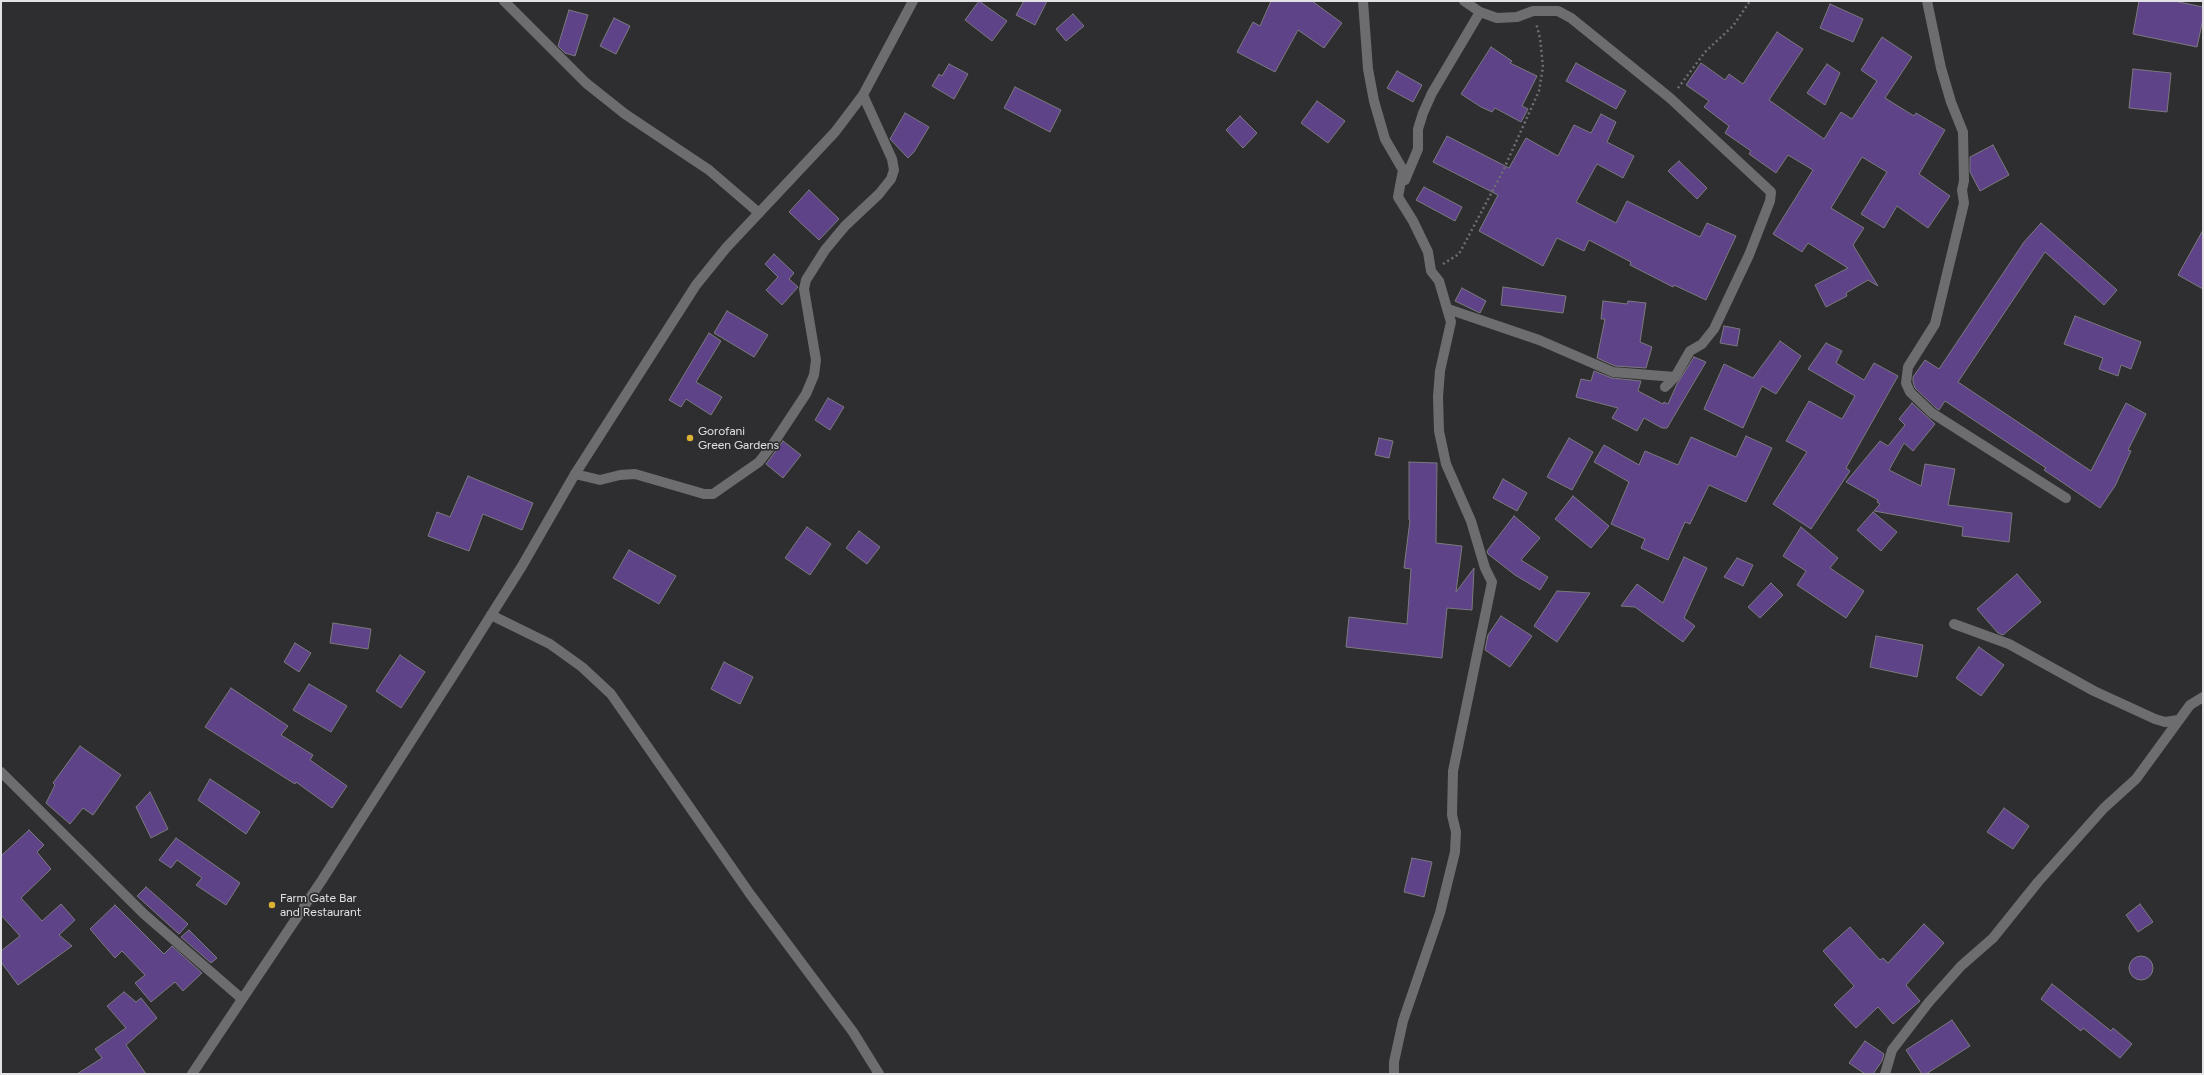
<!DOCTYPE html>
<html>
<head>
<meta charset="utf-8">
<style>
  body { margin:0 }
  #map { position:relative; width:2204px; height:1075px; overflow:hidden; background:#2e2d30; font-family:Figtree,sans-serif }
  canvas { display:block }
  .frame { position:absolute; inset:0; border:2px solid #e2e1e3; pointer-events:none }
</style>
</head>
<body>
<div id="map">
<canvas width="2204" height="1075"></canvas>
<div class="frame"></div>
</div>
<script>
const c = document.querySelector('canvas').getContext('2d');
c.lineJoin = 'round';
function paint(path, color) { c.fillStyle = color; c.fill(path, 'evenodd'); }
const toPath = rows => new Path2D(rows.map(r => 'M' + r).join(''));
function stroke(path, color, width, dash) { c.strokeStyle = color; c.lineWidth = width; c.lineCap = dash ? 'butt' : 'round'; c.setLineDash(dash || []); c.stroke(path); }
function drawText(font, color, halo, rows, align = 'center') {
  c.font = font + ' Figtree,sans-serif'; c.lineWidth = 3.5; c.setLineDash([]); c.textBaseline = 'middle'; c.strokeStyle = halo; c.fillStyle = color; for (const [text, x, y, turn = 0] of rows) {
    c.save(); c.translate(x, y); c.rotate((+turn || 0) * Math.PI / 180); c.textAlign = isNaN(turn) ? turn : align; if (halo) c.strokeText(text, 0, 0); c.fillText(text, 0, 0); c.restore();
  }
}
const building = toPath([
  [979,1,1007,21,992,41,965,20,979,1],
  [1024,1,1047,1,1035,25,1016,15,1024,1],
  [1271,1,1312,1,1342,23,1324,48,1298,30,1275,72,1237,52,1253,22,1260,26,1271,1],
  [2139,1,2174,1,2203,7,2203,19,2197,47,2133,34,2139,1],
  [1830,4,1863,19,1853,42,1820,28,1830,4],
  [569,10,588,15,575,56,565,53,558,46,569,10],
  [1073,14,1084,26,1066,41,1056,29,1073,14],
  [614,18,630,26,616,54,600,46,614,18],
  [1777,32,1803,49,1769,100,1824,139,1841,112,1852,119,1877,81,1861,70,1882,37,1912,57,1885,98,1914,116,1916,113,1945,130,1919,174,1950,196,1928,228,1897,206,1884,228,1861,214,1887,172,1862,157,1831,208,1864,228,1853,245,1878,286,1868,280,1846,293,1847,296,1826,307,1815,285,1848,268,1808,243,1802,252,1773,234,1813,170,1788,155,1776,173,1749,154,1751,151,1725,133,1729,126,1704,107,1709,101,1686,85,1701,63,1725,80,1729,74,1743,84,1777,32],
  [1491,47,1512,61,1510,63,1537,76,1522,106,1528,109,1521,122,1495,108,1492,112,1481,107,1461,94,1491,47],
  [1576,63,1626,91,1616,109,1566,81,1576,63],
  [949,64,968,74,954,99,932,86,939,74,942,76,949,64],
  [1827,64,1840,73,1825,105,1807,93,1827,64],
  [2133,69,2171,73,2167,112,2129,108,2133,69],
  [1397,71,1422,85,1413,102,1387,88,1397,71],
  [1015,87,1061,110,1050,132,1004,108,1015,87],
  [1317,101,1345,121,1328,143,1301,123,1317,101],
  [905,113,929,127,914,152,908,158,890,139,905,113],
  [1601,114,1616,122,1607,142,1634,156,1623,178,1597,164,1576,202,1616,223,1627,201,1700,237,1707,223,1736,236,1706,300,1674,285,1673,287,1630,265,1631,262,1589,240,1584,251,1557,238,1543,266,1479,231,1498,195,1433,162,1447,136,1509,168,1526,138,1558,156,1574,125,1591,133,1601,114],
  [1240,116,1257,133,1243,148,1226,130,1240,116],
  [1993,145,2009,175,1980,191,1970,172,1970,157,1993,145],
  [1679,161,1707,188,1697,199,1668,171,1679,161],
  [1424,187,1462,207,1455,221,1416,200,1424,187],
  [809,190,839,219,819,240,789,212,809,190],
  [2041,223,2117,290,2104,305,2045,252,1958,382,2091,471,2126,403,2146,414,2128,450,2131,451,2115,486,2100,508,2044,470,2046,468,1945,401,1939,410,1936,408,1915,388,1913,382,1913,377,1925,360,1939,369,2024,242,2041,223],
  [2203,230,2203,289,2178,275,2203,230],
  [774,254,794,273,789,279,798,287,782,305,766,290,778,277,765,264,774,254],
  [1503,287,1566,296,1563,313,1501,305,1503,287],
  [1462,288,1486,301,1480,313,1455,301,1462,288],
  [1603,301,1627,304,1628,301,1646,303,1640,342,1652,347,1646,368,1615,366,1597,358,1605,319,1601,319,1603,301],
  [727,311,768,335,754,357,714,333,727,311],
  [2075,316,2141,342,2131,369,2121,365,2118,376,2099,369,2103,358,2064,344,2075,316],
  [1724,326,1740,329,1737,346,1720,343,1724,326],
  [709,333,721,341,696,382,722,397,711,415,686,399,681,407,669,400,709,333],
  [1780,341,1801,356,1776,394,1762,386,1743,428,1704,409,1724,364,1753,378,1780,341],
  [1826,343,1842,351,1836,363,1864,380,1874,363,1898,376,1846,468,1850,471,1811,529,1773,504,1807,452,1786,441,1809,401,1842,419,1855,396,1808,369,1826,343],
  [1694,357,1706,362,1667,428,1662,428,1644,418,1637,431,1612,418,1618,408,1576,397,1581,379,1591,381,1594,371,1612,378,1641,381,1638,391,1663,404,1664,402,1668,404,1677,384,1694,357],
  [828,398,844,407,830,430,815,420,828,398],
  [1912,403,1935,424,1913,451,1904,443,1889,470,1921,486,1925,464,1955,469,1948,505,2012,513,2009,542,1962,536,1963,527,1874,511,1880,504,1877,502,1878,500,1846,482,1880,441,1888,446,1905,425,1899,419,1912,403],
  [1746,436,1772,448,1746,502,1709,485,1690,524,1685,522,1668,560,1641,548,1645,539,1611,524,1629,482,1594,462,1604,445,1639,465,1645,451,1678,465,1691,437,1736,457,1746,436],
  [1379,438,1393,441,1389,458,1375,455,1379,438],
  [1569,438,1593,452,1572,490,1547,477,1569,438],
  [783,441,801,455,783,478,766,464,783,441],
  [1409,462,1437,463,1436,543,1462,546,1456,592,1474,568,1472,610,1447,608,1442,658,1346,647,1349,617,1407,624,1411,569,1404,568,1410,520,1409,520,1409,462],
  [468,476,533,503,522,530,483,514,469,551,428,536,437,512,450,517,468,476],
  [1503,479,1527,493,1517,511,1493,498,1503,479],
  [1573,496,1609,526,1591,548,1555,519,1573,496],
  [1873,512,1897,532,1881,551,1857,530,1873,512],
  [1514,516,1540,538,1521,560,1548,577,1540,590,1515,575,1488,554,1487,551,1514,516],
  [807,527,831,544,810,575,785,558,807,527],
  [1801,527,1838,558,1830,568,1864,591,1846,618,1797,585,1806,571,1783,556,1801,527],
  [859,531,880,547,867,564,846,548,859,531],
  [629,550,676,576,659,604,613,578,629,550],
  [1684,557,1707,568,1684,618,1695,626,1683,642,1635,607,1621,606,1637,584,1663,603,1684,557],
  [1737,558,1753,565,1743,586,1724,577,1737,558],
  [2017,574,2041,602,2003,635,1998,633,1977,609,2017,574],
  [1771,583,1783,595,1760,618,1748,607,1771,583],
  [1557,591,1590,593,1557,642,1534,626,1557,591],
  [1501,616,1532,636,1510,667,1485,650,1488,635,1501,616],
  [333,623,371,629,368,649,330,643,333,623],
  [1876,636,1923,645,1917,677,1870,667,1876,636],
  [295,643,311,653,299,672,284,662,295,643],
  [1979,647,2004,665,1981,696,1956,678,1979,647],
  [400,655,425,672,401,708,376,691,400,655],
  [724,662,753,677,740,704,711,689,724,662],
  [309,684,347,706,331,732,293,710,309,684],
  [231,688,288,726,281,735,313,755,310,760,347,786,332,808,296,782,295,784,205,727,231,688],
  [80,746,121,775,93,815,83,808,70,824,46,803,55,785,53,783,80,746],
  [210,779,260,812,246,834,198,800,210,779],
  [150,792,168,829,151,838,136,807,150,792],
  [2004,808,2029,826,2013,849,1987,832,2004,808],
  [29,830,44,845,37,852,51,869,21,898,42,921,61,904,75,920,59,935,72,946,18,985,1,962,1,951,20,936,1,915,1,856,29,830],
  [176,838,240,883,226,905,196,885,202,878,177,860,171,868,159,860,176,838],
  [1412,858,1432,862,1424,897,1404,892,1412,858],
  [146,887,188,924,179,934,137,896,146,887],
  [2140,904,2153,922,2138,932,2126,915,2140,904],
  [115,905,164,954,172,946,202,973,183,991,175,982,151,1002,135,983,145,975,122,951,115,958,90,929,115,905],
  [1924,924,1944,943,1906,985,1920,1001,1893,1024,1878,1007,1856,1028,1834,1005,1854,986,1823,951,1850,927,1880,960,1883,958,1888,963,1924,924],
  [189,930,217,958,211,963,181,937,189,930],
  '2129 968a12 12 0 1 1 24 0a12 12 0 1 1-24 0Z',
  [2052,984,2111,1031,2113,1028,2132,1044,2120,1058,2083,1028,2081,1031,2041,999,2052,984],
  [124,992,136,1002,141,998,157,1018,126,1045,146,1074,77,1074,102,1058,95,1049,126,1028,107,1006,124,992],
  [1952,1020,1970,1046,1926,1074,1922,1074,1906,1050,1952,1020],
  [1865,1041,1884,1054,1882,1061,1873,1074,1865,1074,1849,1063,1865,1041]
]);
paint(building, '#5e4388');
stroke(building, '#7b7a7d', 1);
stroke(toPath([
  [1678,88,1705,52,1733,26,1750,1],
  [1443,264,1459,254,1502,173,1539,91,1543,67,1540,38,1536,23]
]), '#6f6e71', 2.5, [2, 3]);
stroke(toPath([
  [504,1,586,83,625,114,709,170,759,213],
  [1363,1,1368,69,1374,101,1385,139,1403,170,1398,197,1413,221,1428,252,1431,271,1439,281,1451,322,1440,371,1438,397,1439,431,1446,464,1471,521,1485,568,1492,582,1453,771,1452,815,1456,832,1455,852,1440,913,1403,1021,1394,1062,1394,1074],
  [1464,1,1480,12,1497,18,1517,17,1533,11,1558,11,1571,18,1670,98,1771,192,1770,201,1749,255,1714,329,1702,344,1690,351,1675,377,1665,387],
  [1927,1,1941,68,1951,102,1963,132,1964,181,1962,190,1964,203,1935,324,1908,367,1906,383,1910,392,1932,413,2066,498],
  [1405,180,1418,149,1418,129,1423,113,1432,93,1480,12],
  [1448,309,1539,340,1613,372,1675,377],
  [575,474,600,480,620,475,635,474,704,494,713,494,759,462,773,444,806,394,814,375,816,360,804,289,806,280,825,250,845,226,879,194,891,179,894,170,892,159,863,95],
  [491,615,550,644,582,667,611,694,750,894,853,1032,879,1074],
  [1954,624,2009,644,2094,691,2155,719,2165,722,2178,720],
  [1,772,144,914,241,998],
  [1885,1074,1892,1050,1929,1002,1961,966,1993,938,2038,882,2104,808,2136,779,2190,705,2203,697]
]), '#6d6c6f', 10);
stroke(toPath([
  [192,1074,322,880,461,663,522,566,575,474,696,285,726,248,835,132,863,95,913,1]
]), '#6d6c6f', 10);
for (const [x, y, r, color] of [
  [690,438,4,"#dbb233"],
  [272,905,4,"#dbb233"]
]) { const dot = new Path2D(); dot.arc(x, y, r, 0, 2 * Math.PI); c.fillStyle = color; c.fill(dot); stroke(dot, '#2e2d30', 1.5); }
drawText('12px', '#e2e1e3', '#2e2d30', [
  ["Gorofani",698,431],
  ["Green Gardens",698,445],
  ["Farm Gate Bar",280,898],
  ["and Restaurant",280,912]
], 'left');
</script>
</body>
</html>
